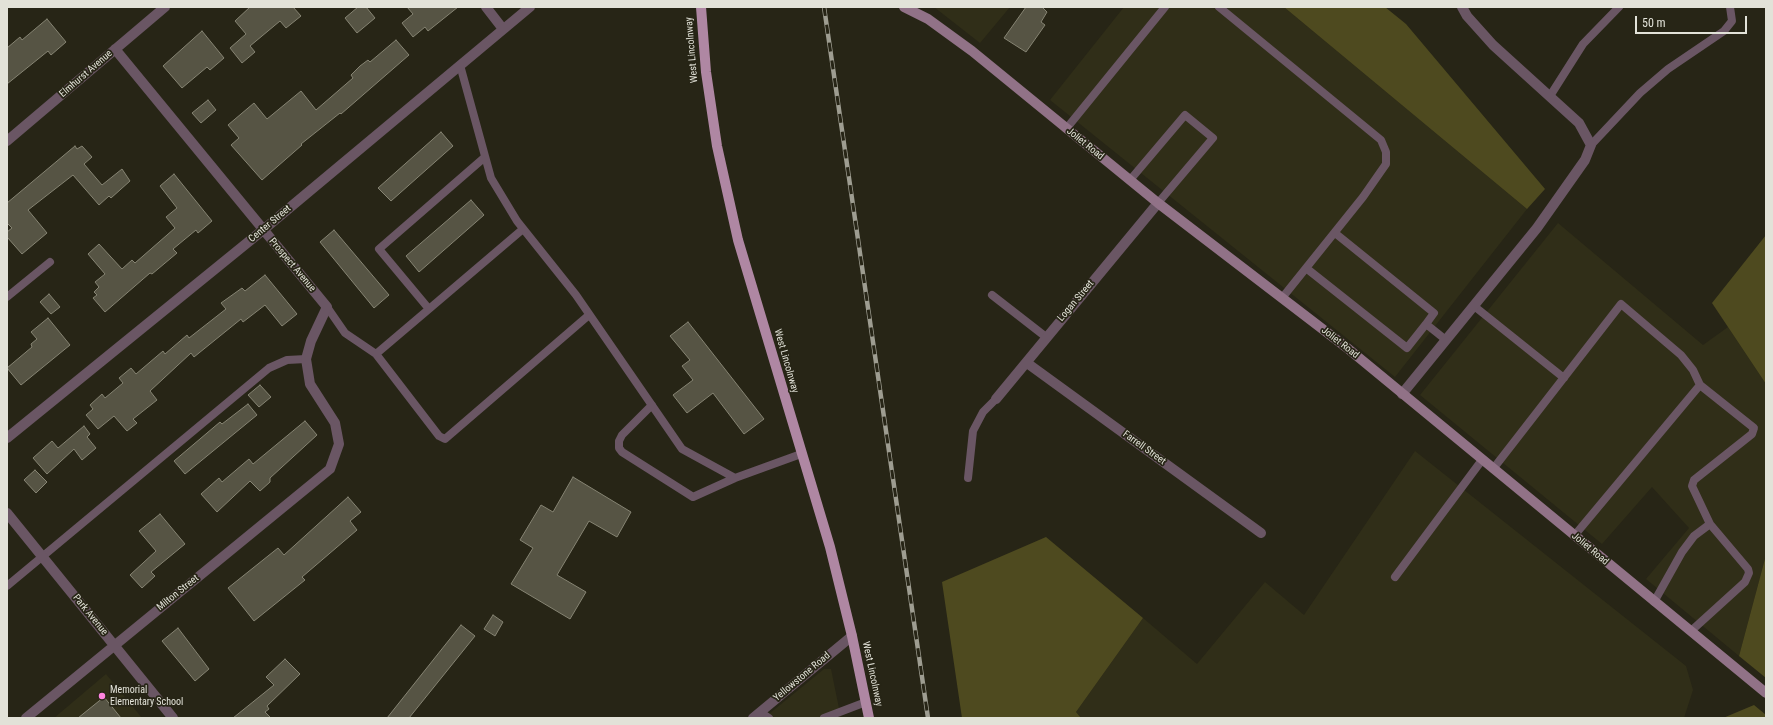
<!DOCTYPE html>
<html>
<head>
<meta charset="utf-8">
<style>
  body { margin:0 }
  #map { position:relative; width:1773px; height:725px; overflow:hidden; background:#272516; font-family:"Roboto Condensed",sans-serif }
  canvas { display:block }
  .frame { position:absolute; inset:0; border:8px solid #e2e2d8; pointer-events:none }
  .scale { position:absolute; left:1635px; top:16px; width:112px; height:18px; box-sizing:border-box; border:2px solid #e2e2d8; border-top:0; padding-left:5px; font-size:12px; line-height:14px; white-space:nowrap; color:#e2e2d8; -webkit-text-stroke:3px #272516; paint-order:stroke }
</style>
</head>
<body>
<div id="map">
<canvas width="1773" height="725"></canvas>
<div class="frame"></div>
<div class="scale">50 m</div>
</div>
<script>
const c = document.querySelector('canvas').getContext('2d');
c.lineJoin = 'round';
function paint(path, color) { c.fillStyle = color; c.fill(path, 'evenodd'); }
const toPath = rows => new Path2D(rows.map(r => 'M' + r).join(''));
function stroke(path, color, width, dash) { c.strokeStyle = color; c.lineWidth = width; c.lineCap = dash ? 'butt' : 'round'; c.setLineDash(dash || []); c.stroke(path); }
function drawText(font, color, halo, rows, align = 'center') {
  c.font = font + ' "Roboto Condensed",sans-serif'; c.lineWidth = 3.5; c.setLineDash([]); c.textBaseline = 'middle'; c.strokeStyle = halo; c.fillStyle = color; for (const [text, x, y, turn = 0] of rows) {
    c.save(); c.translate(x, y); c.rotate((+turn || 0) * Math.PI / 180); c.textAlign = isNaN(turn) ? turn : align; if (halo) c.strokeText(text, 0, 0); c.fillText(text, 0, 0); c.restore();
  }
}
paint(toPath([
  [934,7,1010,7,980,43],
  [1124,7,1284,7,1527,209,1395,377,1050,100],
  [1558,223,1703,345,1728,327,1766,384,1766,555,1739,656,1646,579,1689,528,1652,487,1602,544,1420,395],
  [1415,451,1686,666,1693,690,1684,718,1081,718,1076,712,1143,618,1197,664,1265,582,1304,615],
  [824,669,831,669,841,718,764,718],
  [106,674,142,718,54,718]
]), '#302e18');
paint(toPath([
  [1284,7,1385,7,1406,24,1545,189,1527,209],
  [1766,235,1766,384,1712,303],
  [1046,537,1143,618,1076,712,1081,718,962,718,942,582],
  [1766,555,1766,678,1739,656],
  [1754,705,1766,715,1766,718,1723,718]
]), '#4e4a1f');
const building = toPath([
  [250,7,293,7,301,16,286,28,280,21,250,46,255,52,242,63,230,48,246,34,235,21,250,7],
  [358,7,366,7,375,18,357,33,345,18,358,7],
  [407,7,458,7,428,31,425,27,413,37,402,23,413,14,407,7],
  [1026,7,1042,7,1047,12,1041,22,1045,25,1026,52,1004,38,1026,7],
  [47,19,66,42,51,55,48,51,7,84,7,48,20,37,22,40,47,19],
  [202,31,224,58,210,70,207,67,182,88,163,66,202,31],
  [396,40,409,55,341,114,340,113,301,144,302,145,262,180,231,145,239,138,228,125,254,103,267,119,301,91,316,110,353,78,351,75,360,66,368,60,370,62,396,40],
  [208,100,216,110,201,123,192,113,208,100],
  [441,132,453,146,391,201,378,188,441,132],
  [75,146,77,149,82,146,92,157,84,164,102,185,122,169,130,181,111,198,109,196,99,205,73,175,28,210,47,233,22,254,7,237,7,232,12,228,7,223,7,203,75,146],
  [174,174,212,221,198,233,196,230,173,249,177,253,152,274,150,273,105,312,93,298,97,295,94,292,99,287,95,282,105,274,88,254,99,244,122,269,132,260,135,263,175,228,166,217,177,208,160,186,174,174],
  [471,200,484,215,419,272,406,256,471,200],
  [334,230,389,295,374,308,320,242,334,230],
  [265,275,297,314,282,326,265,305,243,322,241,319,194,357,191,353,150,391,157,400,133,419,137,423,127,431,114,416,98,429,86,415,93,409,90,405,102,394,105,398,123,383,119,378,131,368,136,374,163,351,165,354,187,335,189,338,226,309,221,303,242,288,245,291,265,275],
  [49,294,60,307,51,314,40,302,49,294],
  [48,318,70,345,21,385,7,368,32,347,31,344,37,339,31,332,48,318],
  [688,322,764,419,744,434,713,393,687,413,673,395,693,380,682,366,690,360,670,336,688,322],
  [260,385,271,397,259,407,248,395,260,385],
  [248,404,257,415,185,474,174,461,220,422,222,424,248,404],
  [305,421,317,435,270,478,270,482,260,491,250,481,217,512,201,494,219,478,222,482,249,459,253,464,305,421],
  [84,426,90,434,87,437,96,448,82,460,74,449,47,474,33,458,52,441,58,448,84,426],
  [35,470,47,482,36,493,24,480,35,470],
  [573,477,631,512,617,537,589,521,557,575,586,592,570,619,511,584,533,548,520,540,541,505,553,512,573,477],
  [348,497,361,512,350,521,357,530,302,577,305,580,254,621,228,588,278,548,284,555,348,497],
  [160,514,185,544,151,572,155,576,142,588,130,575,156,551,139,531,160,514],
  [493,615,503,622,495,636,484,629,493,615],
  [461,625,475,636,409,718,387,718,461,625],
  [178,628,209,669,195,681,162,641,178,628],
  [285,659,300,674,267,706,269,709,265,712,271,718,233,718,274,685,266,677,285,659],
  [104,697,121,718,78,718,104,697]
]);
paint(building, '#565444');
stroke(building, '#868473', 1);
stroke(toPath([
  [1219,7,1381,140,1386,152,1386,164,1363,197,1282,298],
  [460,65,491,178,517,221,576,295,682,449,735,478,801,454],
  [1550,96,1583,44,1619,7],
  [1066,129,1165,7],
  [1591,145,1640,93,1668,69,1724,31,1732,21,1730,7],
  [1130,180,1185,115,1213,138,1158,203],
  [1335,233,1434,313,1426,324,1446,340],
  [1306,268,1407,348,1426,324],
  [992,295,1046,337],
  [7,297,50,262],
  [1474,306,1564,378],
  [327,307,345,333,376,354,429,309,379,249,485,157],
  [429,309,523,229],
  [376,354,439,436,445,439,589,315],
  [1700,385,1754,428,1752,434,1694,480,1692,486,1710,524],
  [652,405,622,435,619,441,619,448,622,452,693,497,735,478],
  [1493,469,1621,304,1681,355,1693,370,1700,385,1574,536],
  [968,478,973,431,983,412,996,399],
  [1395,577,1482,460],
  [7,586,269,368,287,360,306,359],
  [1654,602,1682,552,1694,536,1710,524,1748,569,1749,573,1745,582,1691,631],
  [760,712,769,718],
  [824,718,866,702]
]), '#6a5664', 8);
stroke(toPath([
  [486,7,503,29],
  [7,141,165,7],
  [1027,363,1261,533],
  [1402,394,1537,228,1585,160,1591,145,1579,123,1493,45,1467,16,1462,7],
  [996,399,1158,203],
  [7,438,263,230,530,7],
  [7,513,173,718],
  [26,718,330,469,339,444,335,423,310,384,306,359,311,341,327,307,115,49]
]), '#6a5664', 10);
stroke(toPath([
  [753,718,852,636]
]), '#6a5664', 10);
stroke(toPath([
  [904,7,928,19,972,51,1158,203,1346,347,1766,693]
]), '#917287', 10);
stroke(toPath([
  [701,7,706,72,717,146,738,240,830,547,852,636,869,718]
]), '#af87a3', 10);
const rail = toPath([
  [824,7,928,718]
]);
stroke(rail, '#9e9d91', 4.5);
stroke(rail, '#272516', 3, [9]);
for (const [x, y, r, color] of [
  [102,696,4,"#ff85df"]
]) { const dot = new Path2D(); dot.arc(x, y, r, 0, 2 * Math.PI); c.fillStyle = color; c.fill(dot); stroke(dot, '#272516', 1.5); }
drawText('10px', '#e2e2d8', '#272516', [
  ["West Lincolnway",692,50,-95],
  ["Elmhurst Avenue",86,74,-41],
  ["Joliet Road",1085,144,39],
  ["Center Street",270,224,-40],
  ["Prospect Avenue",292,265,50],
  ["Logan Street",1076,301,-50],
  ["Joliet Road",1340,343,38],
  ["West Lincolnway",786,361,74],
  ["Farrell Street",1144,448,36],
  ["Joliet Road",1590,549,40],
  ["Milton Street",178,593,-39],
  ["Park Avenue",90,615,51],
  ["West Lincolnway",872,674,78],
  ["Yellowstone Road",802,677,-40]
]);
drawText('10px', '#e2e2d8', '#272516', [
  ["Memorial",110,690],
  ["Elementary School",110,702]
], 'left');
</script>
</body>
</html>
